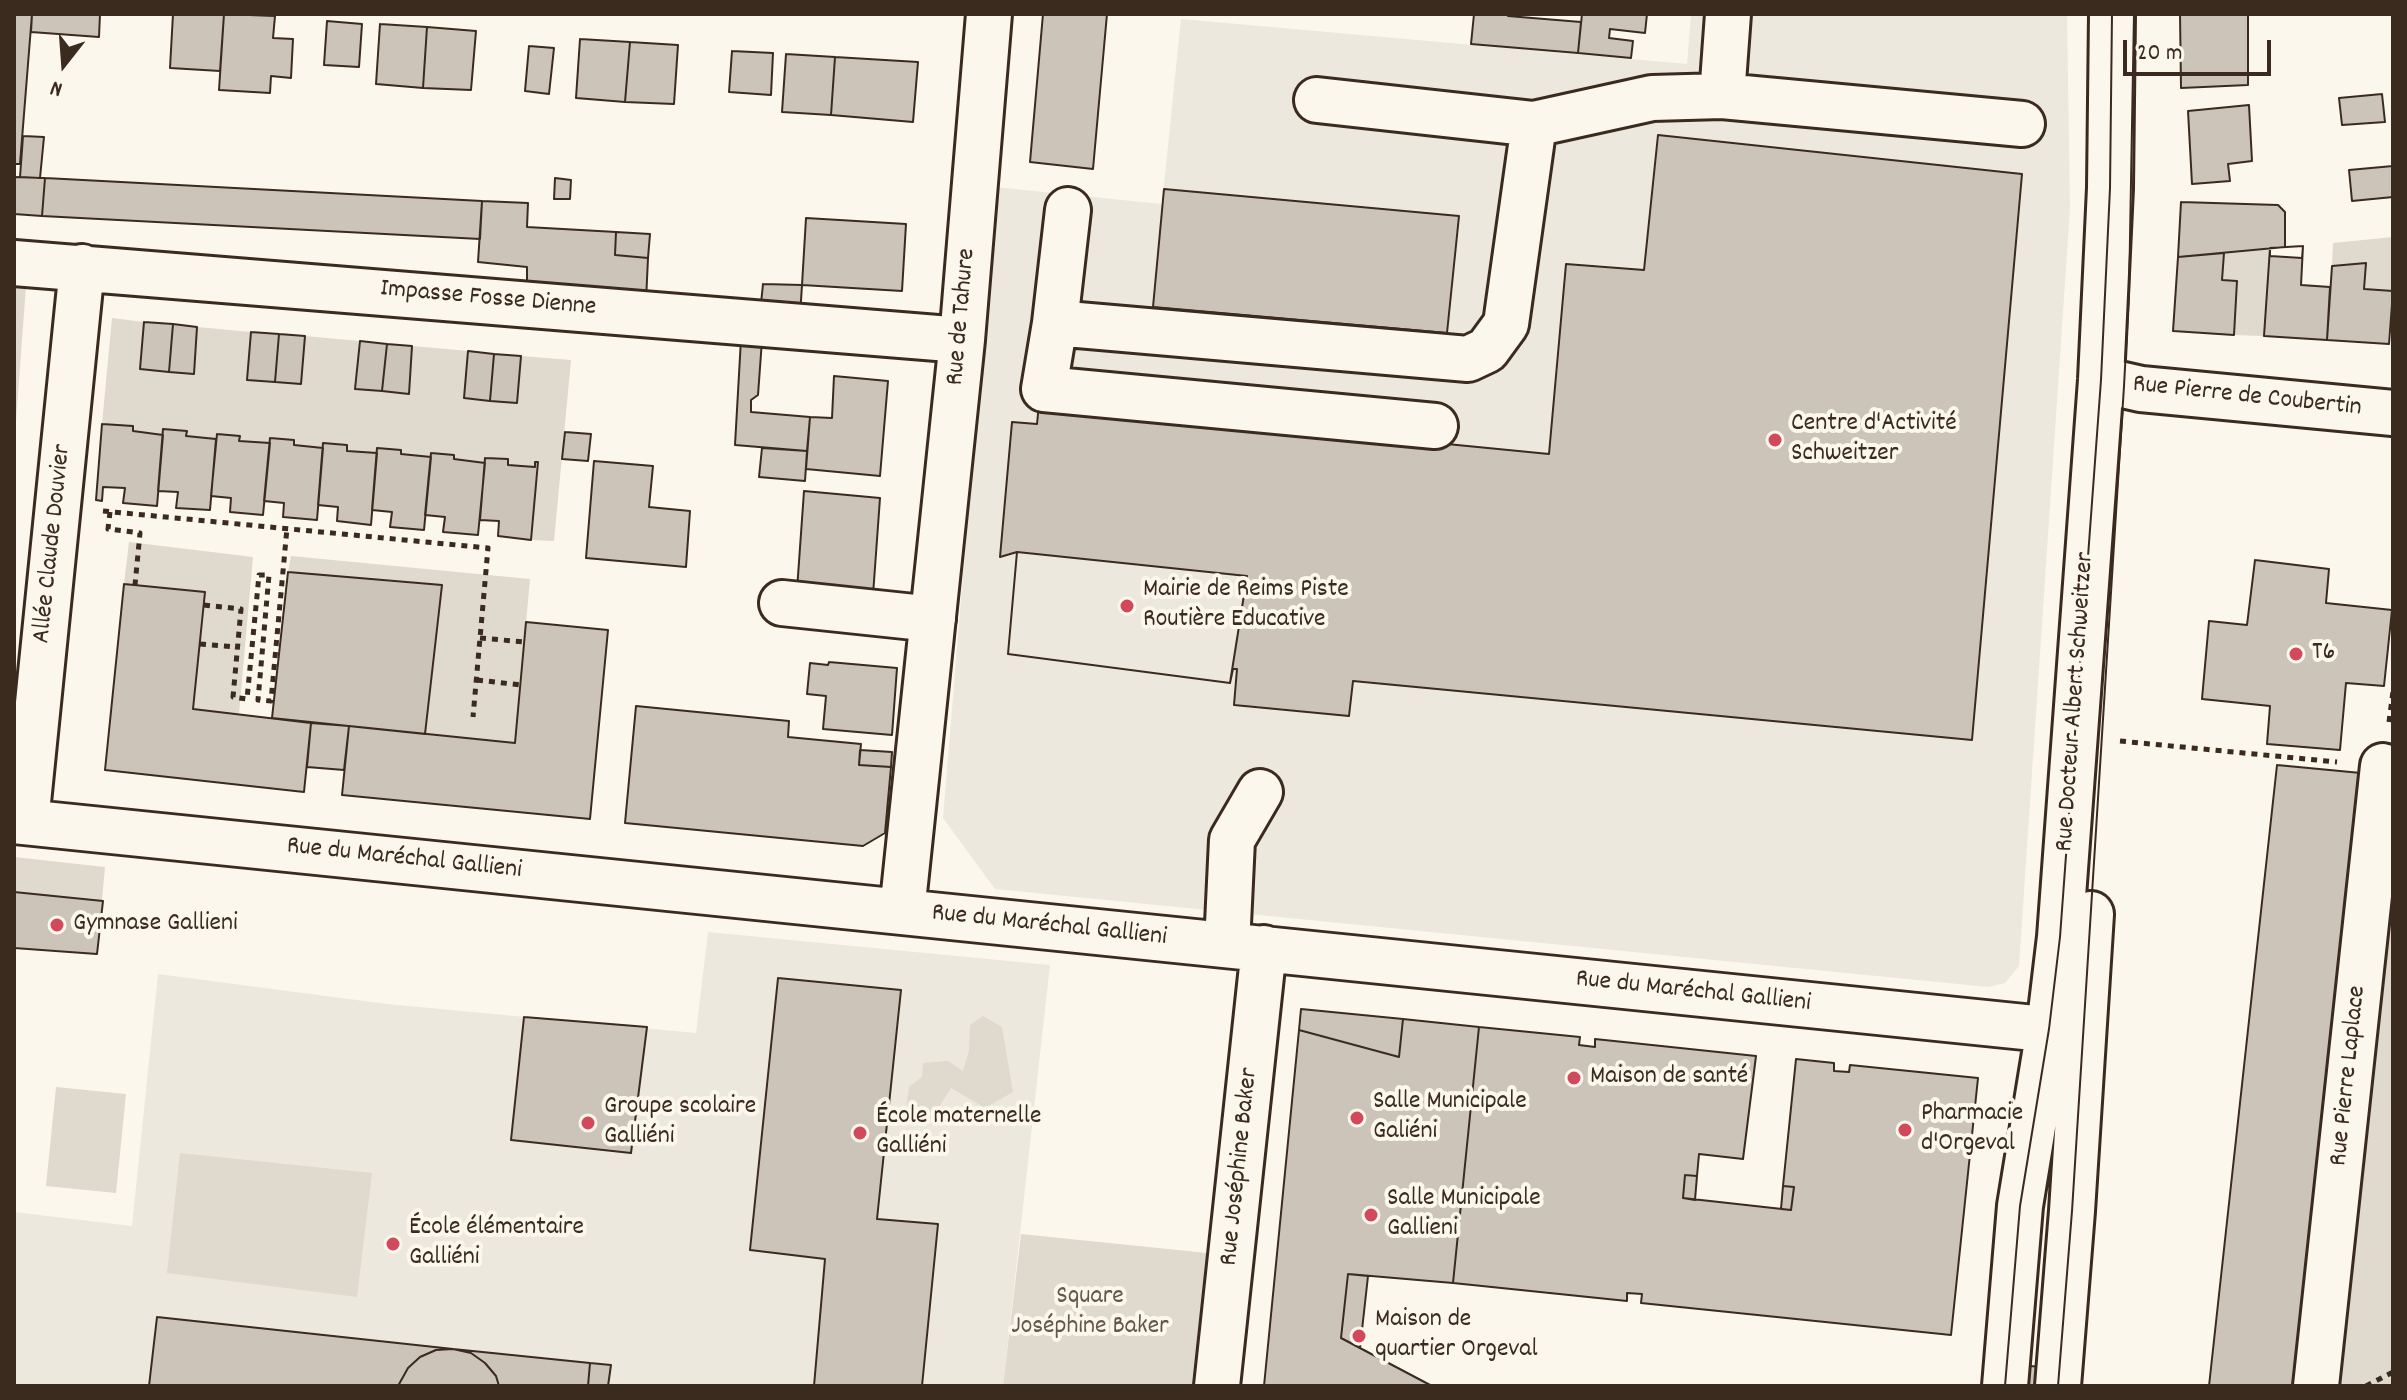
<!DOCTYPE html>
<html>
<head>
<meta charset="utf-8">
<style>
  body { margin:0 }
  #map { position:relative; width:2407px; height:1400px; overflow:hidden; background:#fbf7ec; font-family:Dekko,sans-serif }
  canvas { display:block }
  .frame { position:absolute; inset:0; border:16px solid #3b2a1e; pointer-events:none }
  .north { position:absolute; left:24px; top:24px; width:80px; height:80px; -webkit-text-stroke:6px #fbf7ec; paint-order:stroke; rotate:197deg; font-size:22px; font-weight:700; line-height:32px; text-align:center; color:#3b2a1e }
  .north::after { content:''; display:block; margin:auto; width:28px; height:36px; background:#3b2a1e; clip-path:polygon(50% 0,100% 100%,50% 72%,0 100%) }
  .scale { position:absolute; left:2123px; top:40px; width:148px; height:36px; box-sizing:border-box; border:4px solid #3b2a1e; border-top:0; padding-left:10px; font-size:24px; line-height:28px; white-space:nowrap; color:#3b2a1e; -webkit-text-stroke:6px #fbf7ec; paint-order:stroke }
</style>
</head>
<body>
<div id="map">
<canvas width="2407" height="1400"></canvas>
<div class="frame"></div>
<div class="north">N</div>
<div class="scale">20 m</div>
</div>
<script>
const c = document.querySelector('canvas').getContext('2d');
c.lineJoin = 'round';
function paint(path, color) { c.fillStyle = color; c.fill(path, 'evenodd'); }
const toPath = rows => new Path2D(rows.map(r => 'M' + r).join(''));
function stroke(path, color, width, dash) { c.strokeStyle = color; c.lineWidth = width; c.lineCap = dash ? 'butt' : 'round'; c.setLineDash(dash || []); c.stroke(path); }
function drawText(font, color, halo, rows, align = 'center') {
  c.font = font + ' Dekko,sans-serif'; c.lineWidth = 8; c.setLineDash([]); c.textBaseline = 'middle'; c.strokeStyle = halo; c.fillStyle = color; for (const [text, x, y, turn = 0] of rows) {
    c.save(); c.translate(x, y); c.rotate((+turn || 0) * Math.PI / 180); c.textAlign = isNaN(turn) ? turn : align; if (halo) c.strokeText(text, 0, 0); c.fillText(text, 0, 0); c.restore();
  }
}
paint(toPath([
  [1691,14,2067,14,2070,208,2019,966,2005,983,1988,987,995,889,943,818,995,187,1162,204,1181,19,1687,64],
  [708,932,1050,965,1003,1386,14,1386,14,1212,132,1226,158,974,387,1004,696,1033]
]), '#ede8dd');
paint(toPath([
  [2393,237,2393,291,2364,289,2365,263,2332,266,2333,243],
  [2270,248,2264,336,2234,335,2237,281,2222,280,2224,253],
  [14,285,26,286,14,448],
  [112,318,144,322,140,369,169,372,193,373,197,327,251,332,247,379,305,336,360,341,356,389,408,394,412,346,468,351,464,398,517,402,521,356,571,360,554,541,531,540,536,462,535,467,508,465,508,459,486,458,485,463,454,459,454,455,431,453,431,457,401,454,400,450,378,448,377,453,347,451,347,445,323,448,294,445,294,440,270,443,239,441,239,436,217,434,216,439,186,436,186,431,164,429,163,435,133,431,133,426,102,424],
  [129,542,253,557,239,714,193,709,205,592,124,584],
  [291,556,530,579,515,743,425,734,442,585,288,572],
  [2361,753,2393,756,2393,1386,2293,1386,2361,773],
  [14,857,105,867,97,954,14,948],
  [983,1016,1002,1027,1013,1092,985,1108,951,1088,930,1121,906,1110,909,1087,922,1077,923,1063,948,1061,963,1071,969,1051,970,1025],
  [56,1087,126,1094,116,1193,46,1186],
  [180,1153,372,1173,357,1297,167,1273],
  [1021,1234,1207,1253,1209,1314,1199,1386,1003,1386]
]), '#dfd9ce');
const building = toPath([
  [14,14,32,14,20,164,14,164,14,14],
  [32,14,100,14,99,37,31,32,32,14],
  [173,14,224,14,220,71,170,68,173,14],
  [224,14,275,16,273,38,293,39,291,78,271,76,270,93,219,90,224,14],
  [1043,14,1107,14,1093,169,1030,162,1043,14],
  [1474,14,1508,14,1508,16,1581,22,1578,53,1471,44,1474,14],
  [1582,14,1647,14,1645,33,1610,29,1609,38,1633,41,1631,58,1578,53,1582,14],
  [2180,14,2248,14,2248,85,2181,88,2180,14],
  [327,21,362,24,359,67,324,65,327,21],
  [380,24,427,27,423,88,376,84,380,24],
  [427,27,476,31,471,90,423,88,427,27],
  [580,39,630,42,625,102,576,98,580,39],
  [630,42,678,45,674,104,625,102,630,42],
  [529,46,554,48,549,94,525,91,529,46],
  [732,51,773,53,771,95,729,92,732,51],
  [786,54,835,57,831,115,782,112,786,54],
  [835,57,918,62,913,122,831,115,835,57],
  [2382,94,2385,122,2342,125,2339,98,2382,94],
  [2249,105,2252,161,2228,164,2230,181,2192,184,2188,111,2249,105],
  [1658,135,2022,174,1972,740,1353,681,1349,716,1234,705,1237,669,1233,669,1230,683,1008,654,1017,552,1000,557,1012,422,1037,424,1039,404,1549,454,1566,264,1644,270,1658,135],
  [23,136,44,137,40,178,20,177,23,136],
  [2393,166,2393,197,2352,201,2349,170,2393,166],
  [14,177,45,178,42,216,14,214,14,177],
  [45,178,482,201,480,239,42,216,45,178],
  [555,178,571,180,570,199,554,199,555,178],
  [1164,189,1459,216,1447,333,1153,307,1164,189],
  [482,201,528,203,527,227,616,232,615,255,648,258,646,301,527,285,527,267,478,262,482,201],
  [2181,202,2278,205,2285,212,2285,247,2178,257,2181,202],
  [806,218,906,224,902,291,802,285,806,218],
  [616,232,650,234,648,258,615,255,616,232],
  [2303,246,2302,258,2270,256,2270,248,2303,246],
  [2303,246,2301,285,2330,287,2327,340,2264,336,2270,248,2303,246],
  [2224,253,2222,280,2237,281,2234,335,2173,331,2178,257,2224,253],
  [2366,263,2364,289,2393,291,2389,344,2327,340,2332,266,2366,263],
  [763,284,802,285,800,316,760,313,763,284],
  [144,322,173,324,169,372,140,369,144,322],
  [173,324,197,327,194,374,169,372,173,324],
  [251,332,279,334,275,382,247,380,251,332],
  [279,334,305,336,301,384,275,382,279,334],
  [741,339,762,340,758,395,751,400,751,412,810,417,807,451,735,445,741,339],
  [360,341,387,344,382,391,355,389,360,341],
  [387,344,412,346,409,394,382,391,387,344],
  [468,351,494,354,490,401,464,398,468,351],
  [494,354,521,356,517,403,490,401,494,354],
  [834,376,888,381,880,476,806,469,810,417,832,418,834,376],
  [102,424,133,426,133,431,163,435,157,506,123,503,125,488,103,487,102,501,96,500,102,424],
  [163,429,187,431,186,436,216,439,210,510,176,508,178,492,158,491,163,429],
  [565,432,591,434,588,461,562,459,565,432],
  [217,434,240,436,239,441,270,443,263,515,230,512,231,498,211,496,217,434],
  [270,438,294,440,294,445,323,448,317,520,283,517,284,503,264,501,270,438],
  [323,443,347,445,347,451,377,453,371,525,337,521,338,507,318,505,323,443],
  [377,448,401,450,401,454,431,457,424,530,390,527,392,512,372,510,377,448],
  [762,448,807,451,805,481,759,477,762,448],
  [431,453,454,455,454,459,485,463,478,535,443,532,445,517,425,515,431,453],
  [485,458,508,459,508,465,535,467,535,462,538,462,531,540,498,536,499,521,480,520,485,458],
  [594,461,653,466,649,507,690,511,686,567,586,558,594,461],
  [804,491,880,498,873,595,797,590,804,491],
  [1017,552,1247,576,1230,683,1008,654,1017,552],
  [2255,560,2329,569,2326,603,2392,610,2384,686,2346,683,2340,750,2267,744,2270,706,2202,699,2209,621,2247,625,2255,560],
  [288,572,442,585,425,734,272,718,288,572],
  [124,584,205,592,193,709,311,723,304,792,105,770,124,584],
  [526,622,608,630,590,819,342,795,349,726,515,743,526,622],
  [829,662,897,668,892,735,823,729,826,696,807,694,810,663,828,665,829,662],
  [636,706,789,721,788,737,861,744,859,765,891,767,885,833,863,846,625,823,636,706],
  [311,723,349,726,344,770,307,767,311,723],
  [860,750,892,752,891,767,859,765,860,750],
  [2277,765,2361,773,2294,1386,2209,1386,2277,765],
  [14,892,103,901,97,954,14,948,14,892],
  [778,978,901,990,877,1219,938,1224,922,1386,814,1386,825,1259,750,1250,778,978],
  [1301,1009,1403,1019,1399,1057,1299,1030,1301,1009],
  [524,1017,647,1027,631,1153,511,1140,524,1017],
  [1403,1019,1479,1027,1453,1283,1348,1274,1341,1338,1432,1386,1264,1386,1299,1030,1399,1057,1403,1019],
  [1479,1027,1580,1037,1579,1045,1595,1047,1595,1039,1756,1056,1743,1159,1699,1154,1697,1176,1685,1175,1683,1198,1791,1210,1794,1187,1783,1186,1796,1059,1834,1063,1834,1071,1849,1072,1850,1065,1978,1078,1951,1335,1641,1303,1642,1294,1627,1293,1627,1301,1453,1283,1479,1027],
  [1685,1175,1697,1176,1695,1200,1683,1198,1685,1175],
  [1783,1186,1794,1187,1791,1210,1781,1209,1783,1186],
  [1348,1274,1368,1276,1360,1348,1341,1338,1348,1274],
  [157,1317,453,1349,436,1350,420,1357,408,1368,398,1386,149,1386,157,1317],
  [453,1349,590,1363,588,1386,499,1386,496,1376,485,1363,471,1353,453,1349],
  [453,1349,471,1353,485,1363,496,1376,499,1386,398,1386,408,1368,420,1357,436,1350,453,1349],
  [590,1363,611,1365,608,1386,588,1386,590,1363],
  [2020,1365,2041,1367,2039,1386,2018,1386,2020,1365]
]);
paint(building, '#ccc4b9');
stroke(building, '#3b2a1e', 2);
const minor = toPath([
  [1722,96,1728,14],
  [1317,100,1534,124,1652,98,1722,96,2022,124],
  [1068,210,1055,323,1468,359,1487,350,1506,324,1534,124],
  [14,263,962,340],
  [1055,323,1044,389,1435,426],
  [2101,380,2141,389,2393,413],
  [782,603,933,619],
  [14,821,2083,1033],
  [26,822,82,267],
  [902,912,962,340,989,14],
  [1227,945,1232,840,1260,792],
  [1217,1386,1264,948],
  [2005,1386,2020,1206,2049,1029,2060,937,2101,380,2110,188,2112,14],
  [2058,1386,2072,1211,2091,914],
  [2316,1386,2383,766]
]);
stroke(minor, '#3b2a1e', 50);
stroke(toPath([
  [103,511,488,548,473,717],
  [110,512,108,529,140,533,135,585],
  [204,605,241,609,233,697,247,699,259,575,269,575,258,700,271,701,287,528],
  [480,638,525,642],
  [200,644,237,647],
  [477,680,521,685],
  [2389,722,2393,691],
  [2120,741,2337,762],
  [2366,1386,2393,1372]
]), '#3b2a1e', 5, [6, 6]);
stroke(minor, '#fbf7ec', 44);
stroke(toPath([
  [2005,1386,2020,1206,2049,1029,2060,937,2101,380,2110,188,2112,14],
  [2058,1386,2072,1211,2124,386,2129,294,2134,14]
]), '#3b2a1e', 2);
for (const [x, y, r, color] of [
  [1775,440,8,"#d1495b"],
  [1127,606,8,"#d1495b"],
  [2296,654,8,"#d1495b"],
  [57,925,8,"#d1495b"],
  [1574,1078,8,"#d1495b"],
  [1357,1118,8,"#d1495b"],
  [588,1123,8,"#d1495b"],
  [1905,1130,8,"#d1495b"],
  [860,1133,8,"#d1495b"],
  [1371,1215,8,"#d1495b"],
  [393,1244,8,"#d1495b"],
  [1359,1336,8,"#d1495b"]
]) { const dot = new Path2D(); dot.arc(x, y, r, 0, 2 * Math.PI); c.fillStyle = color; c.fill(dot); stroke(dot, '#fbf7ec', 3); }
drawText('26px', '#3b2a1e', '#fbf7ec', [
  ["Impasse Fosse Dienne",488,300,5],
  ["Rue de Tahure",963,317,-85],
  ["Rue Pierre de Coubertin",2247,398,6],
  ["Allée Claude Douvier",54,544,-84],
  ["Rue Docteur Albert Schweitzer",2077,702,-86],
  ["Rue du Maréchal Gallieni",404,860,6],
  ["Rue du Maréchal Gallieni",1049,927,6],
  ["Rue du Maréchal Gallieni",1693,993,6],
  ["Rue Pierre Laplace",2350,1076,-84],
  ["Rue Joséphine Baker",1241,1167,-84]
]);
drawText('26px', '#3b2a1e', '#fbf7ec', [
  ["Centre d'Activité",1791,425],
  ["Schweitzer",1791,455],
  ["Mairie de Reims Piste",1143,591],
  ["Routière Educative",1143,621],
  ["T6",2312,654],
  ["Gymnase Gallieni",73,925],
  ["Maison de santé",1590,1078],
  ["Salle Municipale",1373,1103],
  ["Galiéni",1373,1133],
  ["Groupe scolaire",604,1108],
  ["Galliéni",604,1138],
  ["Pharmacie",1921,1115],
  ["d'Orgeval",1921,1145],
  ["École maternelle",876,1118],
  ["Galliéni",876,1148],
  ["Salle Municipale",1387,1200],
  ["Gallieni",1387,1230],
  ["École élémentaire",409,1229],
  ["Galliéni",409,1259],
  ["Maison de",1375,1321],
  ["quartier Orgeval",1375,1351]
], 'left');
drawText('26px', '#64564a', '#fbf7ec', [
  ["Square",1090,1298],
  ["Joséphine Baker",1090,1328]
]);
</script>
</body>
</html>
